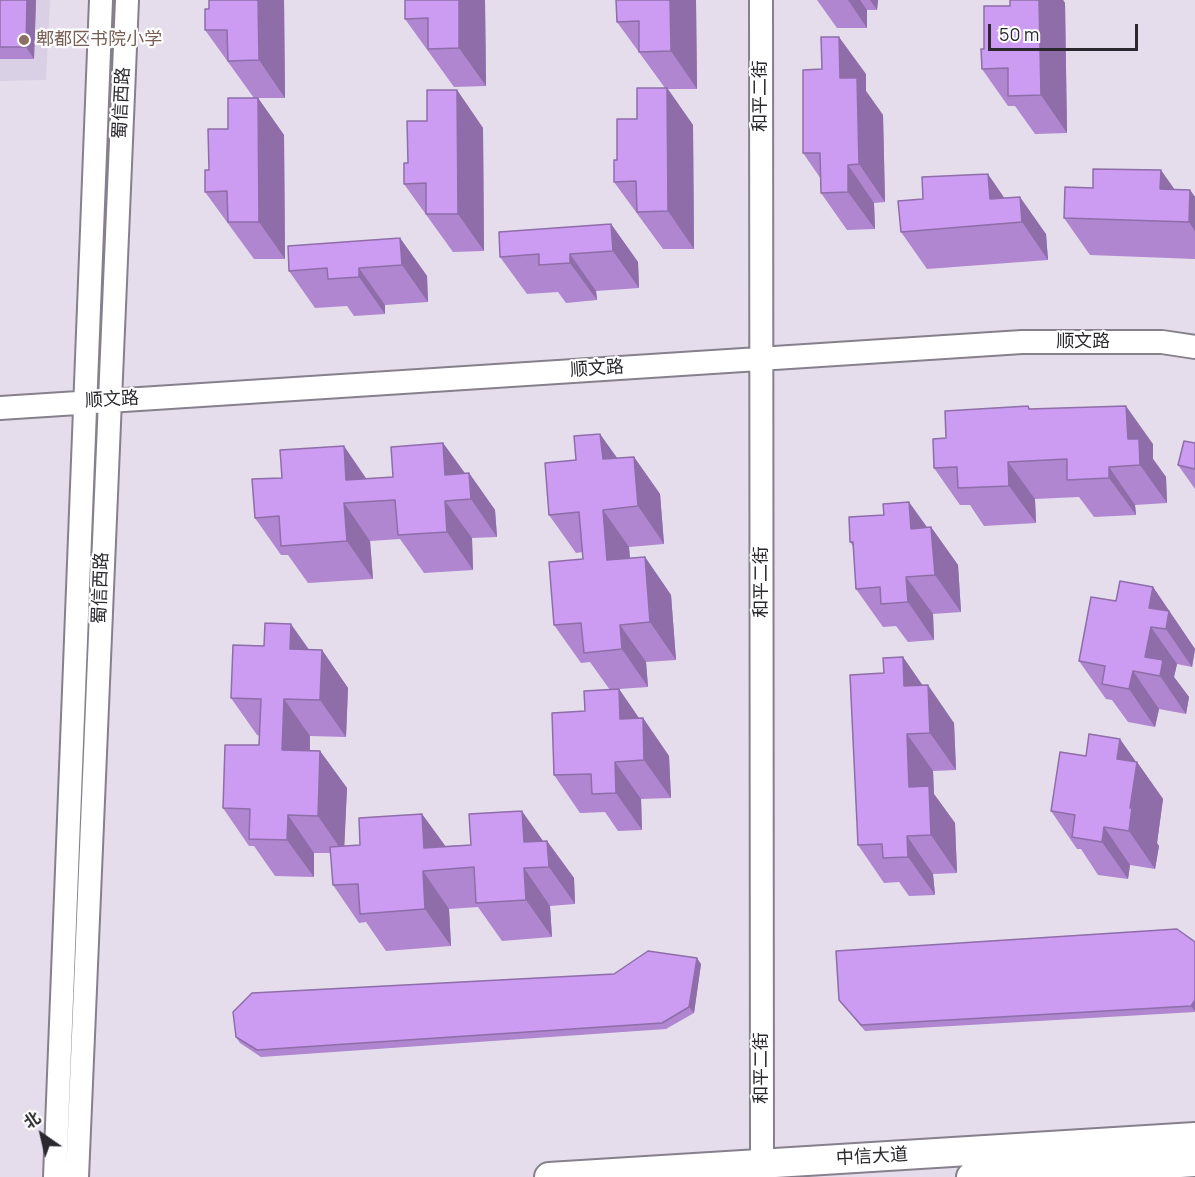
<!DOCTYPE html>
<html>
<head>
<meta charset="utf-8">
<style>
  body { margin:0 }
  #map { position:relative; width:1195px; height:1177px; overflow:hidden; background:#e5ddec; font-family:Manrope,"Noto Sans SC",sans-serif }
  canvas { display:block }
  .north { position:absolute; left:12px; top:1105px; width:60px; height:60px; -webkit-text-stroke:4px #fff; paint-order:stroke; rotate:326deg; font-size:16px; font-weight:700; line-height:24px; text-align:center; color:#2b292e }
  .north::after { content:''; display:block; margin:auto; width:21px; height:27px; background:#2b292e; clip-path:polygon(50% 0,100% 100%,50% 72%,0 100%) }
  .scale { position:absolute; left:988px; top:24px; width:150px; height:27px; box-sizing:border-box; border:3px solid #2b292e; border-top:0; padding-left:8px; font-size:18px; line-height:21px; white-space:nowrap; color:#2b292e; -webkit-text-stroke:4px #fff; paint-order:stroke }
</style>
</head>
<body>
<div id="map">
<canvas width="1195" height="1177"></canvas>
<div class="north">北</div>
<div class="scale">50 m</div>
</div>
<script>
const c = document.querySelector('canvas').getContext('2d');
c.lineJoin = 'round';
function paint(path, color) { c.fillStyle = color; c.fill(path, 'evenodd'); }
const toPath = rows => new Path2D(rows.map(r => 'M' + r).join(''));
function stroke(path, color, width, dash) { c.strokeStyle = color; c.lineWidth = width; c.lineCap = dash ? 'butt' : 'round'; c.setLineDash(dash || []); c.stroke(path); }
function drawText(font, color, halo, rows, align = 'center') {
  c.font = font + ' Manrope,"Noto Sans SC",sans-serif'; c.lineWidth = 4.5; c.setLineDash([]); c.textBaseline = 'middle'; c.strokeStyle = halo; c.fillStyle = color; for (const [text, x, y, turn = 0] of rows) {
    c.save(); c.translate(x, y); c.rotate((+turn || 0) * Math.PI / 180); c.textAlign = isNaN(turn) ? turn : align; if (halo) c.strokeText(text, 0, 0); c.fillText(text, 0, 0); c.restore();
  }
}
paint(toPath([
  [0,0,50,0,46,80,0,81]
]), '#dad0e5');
const minor = toPath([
  [761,0,762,1164],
  [0,408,1022,342,1162,342,1195,347],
  [55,1177,101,0],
  [77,1177,127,0]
]);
const major = toPath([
  [549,1177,1195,1137],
  [971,1177,1195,1162]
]);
stroke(minor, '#867f8c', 26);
stroke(major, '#867f8c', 32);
stroke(minor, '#fff', 22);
stroke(major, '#fff', 28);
paint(toPath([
  [0,0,36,0,34,59,0,59],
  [284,0,285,98,258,98,284,135,285,259,254,259,205,192,209,170,228,129,254,98,205,30],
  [485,0,486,86,454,87,405,19],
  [696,0,697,89,668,89,693,125,694,249,663,249,614,182,617,160,637,119,665,88,617,22],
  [817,0,878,0,877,10,867,10,867,28,837,28],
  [1010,0,1063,0,1065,3,1067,133,1035,134,1015,106,1008,106,982,69,1010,6],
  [866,74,866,91,883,115,885,202,874,203,875,229,847,230,821,193,821,179,803,153],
  [457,90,483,128,484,251,453,252,404,184,408,163,427,121],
  [1175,190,1190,190,1195,197,1195,259,1090,255,1064,218],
  [1005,198,1046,234,1048,260,927,269,901,232],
  [611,224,638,262,639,288,596,291,597,300,566,303,558,292,527,294,500,257],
  [400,238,427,276,428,302,385,305,385,314,354,316,347,306,315,308,289,271],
  [1028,406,1030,409,1153,444,1153,459,1166,477,1167,503,1135,505,1136,515,1094,517,1079,497,1035,499,1036,523,984,526,970,505,960,505,934,468,946,438],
  [600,434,617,458,634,457,660,494,664,544,629,547,630,559,645,557,671,595,676,660,646,662,648,687,619,689,639,718,643,718,669,756,671,798,641,799,642,830,618,831,605,812,580,813,554,775,585,711,610,690,590,662,581,663,554,625,583,559,583,552,576,553,549,515,576,460],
  [443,443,464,473,469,473,495,510,497,537,472,538,473,570,424,573,400,539,370,541,373,579,308,583,288,555,281,555,255,518,367,479,393,477],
  [1195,443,1195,489,1178,465],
  [927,527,931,527,958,565,961,612,933,614,934,640,908,642,896,626,883,627,856,589,853,546,850,542],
  [1153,587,1195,649,1192,667,1177,664,1174,677,1189,697,1186,714,1159,709,1155,727,1128,722,1112,700,1106,699,1079,661,1116,601],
  [309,650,322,650,348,688,346,737,310,736,310,750,320,751,347,788,344,846,360,845,422,814,445,846,547,841,574,878,575,904,550,906,552,937,502,941,478,907,449,909,451,946,386,951,366,922,359,923,333,885,331,853,314,853,314,877,275,876,254,846,249,846,223,808,259,745,260,736,257,735,231,698],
  [903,657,922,685,954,723,956,770,933,771,934,794,955,823,957,873,933,874,935,895,909,896,899,882,884,883,858,845,884,673],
  [1086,756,1137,762,1163,799,1157,843,1159,846,1155,869,1130,865,1128,879,1098,875,1081,849,1077,849,1051,811],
  [1195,942,1195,1012,865,1031,839,1000],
  [701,964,694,1013,666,1029,261,1057,240,1043,236,1037,614,974]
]), '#af86cf');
paint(toPath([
  [27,0,36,0,34,59,26,47],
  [258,0,284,0,285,98,259,60],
  [459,0,485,0,486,86,459,48],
  [670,0,696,0,697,89,671,51],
  [848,0,860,0,867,10,867,28],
  [870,0,878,0,877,10],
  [1039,0,1063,0,1065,3,1067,133,1041,95],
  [839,37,866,74,866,91,883,115,885,202,859,164,840,78],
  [667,88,693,125,694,249,668,211],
  [457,90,483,128,484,251,458,214],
  [258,98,284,135,285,259,259,222],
  [848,165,874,203,875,229,848,192],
  [1161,170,1187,207,1160,189],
  [988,174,1014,212,990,199],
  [1190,190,1195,197,1195,231,1189,222],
  [1020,197,1046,234,1048,260,1022,222],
  [611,224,638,262,639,288,613,251],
  [400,238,427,276,428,302,402,265],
  [570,254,596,291,597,300,570,263],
  [359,268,385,305,385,314,359,277],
  [1126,406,1153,444,1153,459,1166,477,1167,503,1140,465,1128,439],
  [600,434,627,472,603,459],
  [443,443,470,480,469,473,495,510,497,537,471,499,445,475],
  [344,446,370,484,346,480],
  [634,457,660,494,664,544,638,506],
  [1008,462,1035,499,1036,523,1009,486],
  [1109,467,1135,505,1136,515,1109,478],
  [445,501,472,538,473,570,447,532],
  [909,502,932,534,931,527,958,565,961,612,935,575,911,529],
  [344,503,370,541,373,579,347,541],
  [603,510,629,547,633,598,607,560],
  [645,557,671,595,676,660,650,622],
  [906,577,933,614,934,640,908,602],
  [1153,587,1195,649,1192,667,1166,629,1149,608],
  [291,624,317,661,290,649],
  [620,625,646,662,648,687,622,649],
  [1151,627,1177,664,1174,677,1189,697,1186,714,1160,676,1145,657],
  [322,650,348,688,346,737,320,700],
  [903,657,928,693,928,685,954,723,956,770,930,733,904,686],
  [1133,671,1159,709,1155,727,1129,689],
  [619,689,643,724,643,718,669,756,671,798,644,760,620,719],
  [284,699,310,736,309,787,282,750],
  [907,734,933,771,934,794,955,823,957,873,931,835,909,787],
  [1120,739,1137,763,1137,762,1163,799,1157,843,1159,846,1155,869,1129,831,1117,759],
  [320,751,347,788,344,854,318,816],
  [615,762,641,799,642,830,616,793],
  [522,811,548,848,547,841,574,878,575,904,549,867,524,842],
  [422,814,449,851,424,848],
  [288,815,314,853,314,877,287,840],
  [1104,827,1130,865,1128,879,1102,842],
  [907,836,933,874,935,895,908,857],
  [524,868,550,906,552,937,526,900],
  [423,871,449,909,451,946,425,909],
  [697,958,701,964,694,1013,689,1007],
  [1195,1000,1195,1011,1191,1006]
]), '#8e6da9');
const building = toPath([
  [0,0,27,0,26,47,0,47,0,0],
  [209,0,258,0,259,60,228,61,227,30,205,30,205,9,209,9,209,0],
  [405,0,459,0,459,48,428,49,428,18,405,19,405,0],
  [616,0,670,0,671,51,639,52,639,21,617,22,616,0],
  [1010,0,1039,0,1041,95,1008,96,1008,68,982,69,981,49,984,49,984,6,1010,6,1010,0],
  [821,37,839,37,840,78,857,78,859,164,848,165,848,192,821,193,820,153,803,153,803,70,822,69,821,37],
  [637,88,667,88,668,211,637,212,636,181,614,182,614,160,617,160,617,119,637,119,637,88],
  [427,90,457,90,458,214,426,214,426,183,404,184,404,163,408,163,407,121,427,121,427,90],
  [228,98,258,98,259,222,228,222,227,191,205,192,205,170,209,170,208,129,228,129,228,98],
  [1093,169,1161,170,1160,189,1190,190,1189,222,1064,218,1065,187,1093,188,1093,169],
  [988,174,990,199,1020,197,1022,222,901,232,898,201,923,199,922,177,988,174],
  [611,224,613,251,570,254,570,263,539,265,539,254,500,257,499,232,611,224],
  [400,238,402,265,359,268,359,277,328,279,327,268,289,271,288,246,400,238],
  [1028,406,1029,409,1126,406,1128,439,1139,439,1140,465,1109,467,1109,478,1067,480,1067,459,1008,462,1009,486,958,488,957,467,934,468,933,439,946,438,945,411,1028,406],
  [600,434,603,459,634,457,638,506,603,510,607,560,645,557,650,622,620,625,622,649,584,653,581,623,554,625,549,562,583,559,579,512,549,515,545,463,576,460,574,436,600,434],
  [1184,441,1195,443,1195,469,1178,465,1184,441],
  [443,443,445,475,469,473,471,499,445,501,447,532,398,535,395,500,344,503,347,541,281,546,279,516,255,518,252,479,282,478,280,450,344,446,346,480,393,477,391,447,443,443],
  [909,502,911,529,931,527,935,575,906,577,908,602,881,604,880,587,856,589,853,542,850,542,849,517,884,515,883,504,909,502],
  [1120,581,1153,587,1149,608,1169,611,1166,629,1151,627,1145,657,1163,660,1160,676,1133,671,1129,689,1102,684,1105,666,1079,661,1091,597,1116,601,1120,581],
  [265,623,291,624,290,649,322,650,320,700,284,699,282,750,320,751,318,816,288,815,287,840,249,839,250,809,223,808,225,745,259,745,261,699,231,698,233,645,264,646,265,623],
  [903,657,904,686,928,685,930,733,907,734,909,787,929,786,931,835,907,836,908,857,883,858,882,844,858,845,850,675,884,673,883,658,903,657],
  [619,689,620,719,643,718,644,760,615,762,616,793,592,794,591,774,554,775,552,713,585,711,584,691,619,689],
  [1089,734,1120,739,1117,759,1137,762,1130,808,1132,808,1129,831,1104,827,1102,842,1072,837,1075,815,1051,811,1060,752,1086,756,1089,734],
  [522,811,524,842,547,841,549,867,524,868,526,900,476,903,474,867,423,871,425,909,360,914,358,884,333,885,330,847,360,845,359,818,422,814,424,848,471,845,469,814,522,811],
  [1177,929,1195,942,1195,1000,1191,1006,861,1025,839,1000,836,951,1177,929],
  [648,951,697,958,689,1007,662,1023,257,1050,236,1037,233,1012,252,993,614,974,648,951]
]);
paint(building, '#cb9cf1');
stroke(building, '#8e6da9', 1.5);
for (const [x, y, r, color] of [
  [24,40,6,"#8d6e63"]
]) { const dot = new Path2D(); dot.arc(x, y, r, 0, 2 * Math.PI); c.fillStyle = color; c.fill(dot); stroke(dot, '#fff', 2); }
drawText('18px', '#785e54', '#fff', [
  ["郫都区书院小学",36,40]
], 'left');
drawText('18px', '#2b292e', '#fff', [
  ["和平二街",761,96,-90],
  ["蜀信西路",122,103,-87],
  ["顺文路",1083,342],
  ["顺文路",597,369,-4],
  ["顺文路",112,400,-3],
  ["和平二街",762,582,-90],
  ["蜀信西路",101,588,-88],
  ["和平二街",762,1068,-90],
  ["中信大道",872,1157,-3]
]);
</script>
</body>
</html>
